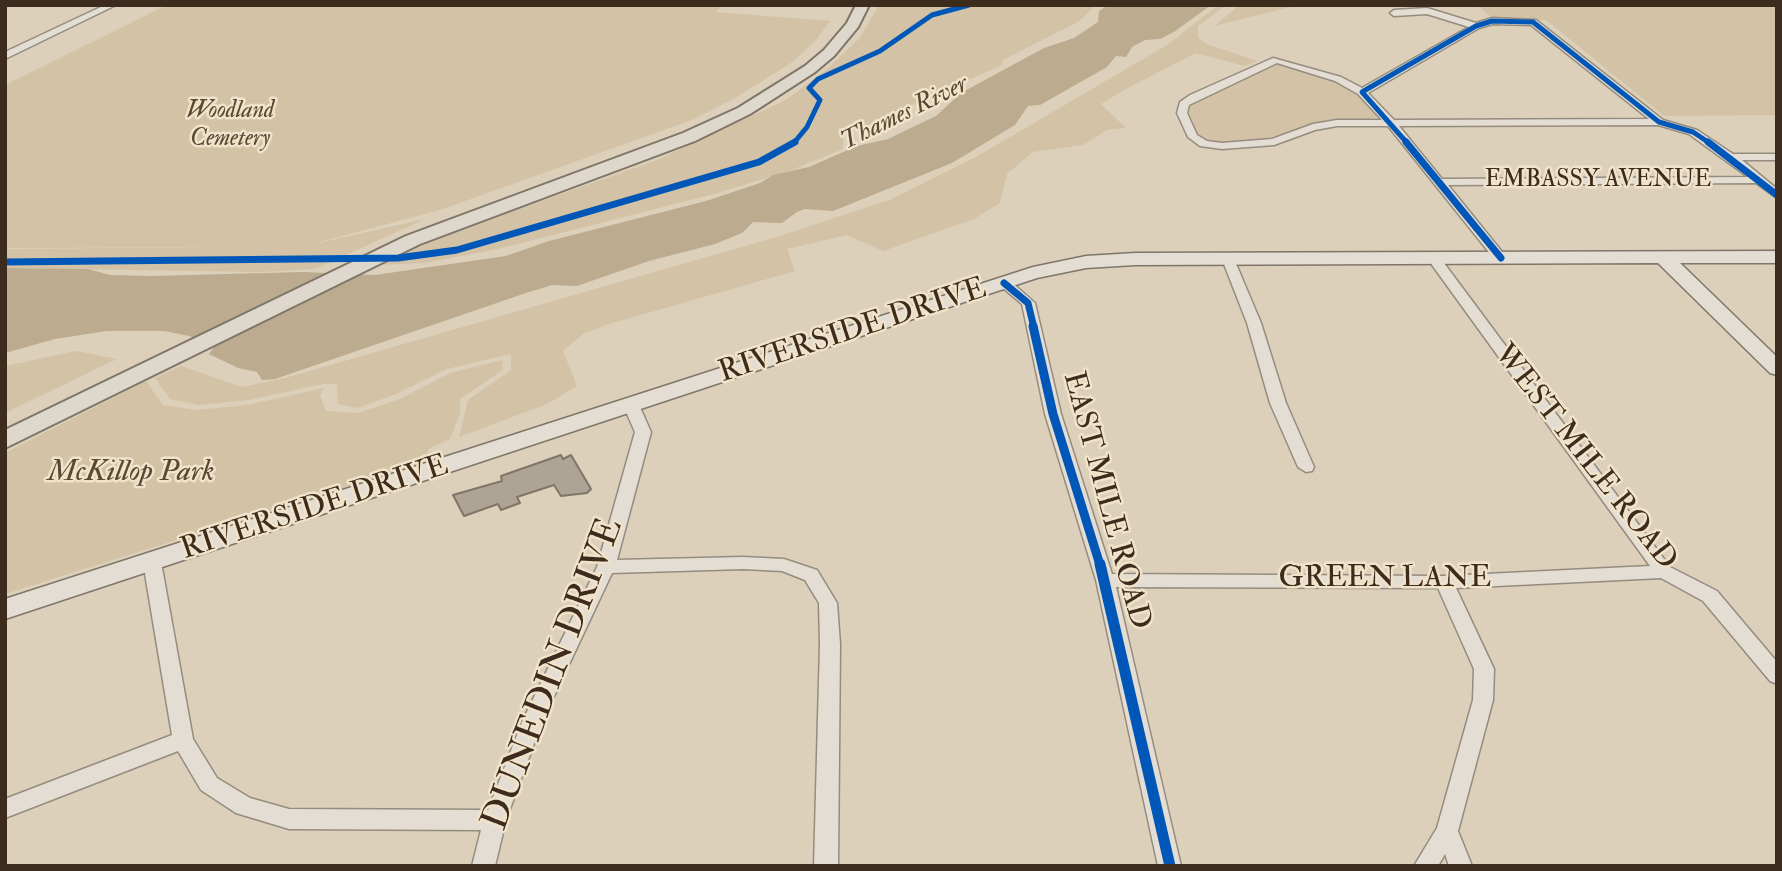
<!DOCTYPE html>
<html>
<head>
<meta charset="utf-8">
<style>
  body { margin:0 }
  #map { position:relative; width:1782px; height:871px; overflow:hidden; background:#dcd0ba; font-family:"IM FELL Double Pica",serif }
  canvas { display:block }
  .frame { position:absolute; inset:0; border:7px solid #3d2c1d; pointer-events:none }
</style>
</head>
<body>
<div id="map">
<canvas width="1782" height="871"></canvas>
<div class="frame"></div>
</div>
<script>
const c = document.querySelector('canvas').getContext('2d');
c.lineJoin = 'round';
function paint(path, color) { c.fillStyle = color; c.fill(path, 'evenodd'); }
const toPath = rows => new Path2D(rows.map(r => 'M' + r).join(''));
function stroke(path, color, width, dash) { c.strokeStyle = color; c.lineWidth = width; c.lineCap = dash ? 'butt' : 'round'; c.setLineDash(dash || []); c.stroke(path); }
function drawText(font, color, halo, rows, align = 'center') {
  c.font = font + ' "IM FELL Double Pica",serif'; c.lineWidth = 5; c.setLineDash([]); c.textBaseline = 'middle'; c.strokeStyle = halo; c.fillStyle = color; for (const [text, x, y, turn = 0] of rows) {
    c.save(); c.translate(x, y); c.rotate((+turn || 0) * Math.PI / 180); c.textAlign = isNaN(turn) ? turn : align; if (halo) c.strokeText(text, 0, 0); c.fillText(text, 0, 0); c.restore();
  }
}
paint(toPath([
  [167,5,722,5,716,12,830,21,817,39,794,61,735,98,692,120,440,210,305,246,425,219,315,269,261,272,5,268,5,249,247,247,5,248,5,85],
  [879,5,1096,5,1078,22,1003,60,1002,65,843,136,843,149,792,170,718,193,498,249,424,263,376,265,462,229,655,161,786,100,828,68,859,39],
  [1218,5,1226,5,1198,26,1198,38,1209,45,1258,61,1244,66,1196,53,1124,90,1101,104,1126,128,1107,130,1083,145,1033,152,1007,174,1000,203,974,219,883,251,847,235,787,249,795,271,609,324,583,334,563,351,577,386,547,404,459,437,468,400,511,370,511,354,447,369,396,394,358,408,338,404,337,384,323,384,249,400,198,405,170,399,155,378,181,366,242,387,285,378,780,236,889,200,976,157,1167,45],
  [1240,5,1299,5,1214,26],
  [1476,5,1777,5,1777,115,1664,116,1546,20,1494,19],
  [1275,63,1332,79,1355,90,1378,116,1368,120,1317,123,1255,142,1214,143,1198,136,1187,115,1187,108,1193,101],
  [76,351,117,359,5,413,5,366],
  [502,360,503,370,460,399,460,414,450,439,428,449,427,461,5,594,5,453,146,381,163,405,197,410,247,405,324,388,320,396,326,411,358,413,400,399,450,373]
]), '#d3c2a6');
paint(toPath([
  [1108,5,1211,5,1174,32,1160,39,1145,40,1132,47,1126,57,1116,56,1107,67,1040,105,1028,106,1015,125,952,163,833,211,805,209,797,212,782,223,753,222,742,233,715,244,649,261,577,286,552,285,526,293,275,379,262,380,257,372,238,368,209,354,214,347,212,345,189,336,164,331,107,331,55,339,5,353,5,268,88,269,110,275,151,276,303,272,375,275,506,256,549,241,706,201,760,183,773,175,809,167,857,146,888,139,936,116,961,93,1044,48,1074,38,1098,22,1099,11]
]), '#bcab8f');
const building = toPath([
  [561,455,563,459,571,455,591,489,587,493,561,496,554,485,517,497,520,503,501,510,498,504,464,516,453,495,502,481,501,476,561,455]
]);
paint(building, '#ada495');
stroke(building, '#7f7669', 2);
const street = toPath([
  [105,5,116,5,5,59,5,52,105,5],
  [1427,8,1476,23,1492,18,1536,20,1663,120,1697,130,1733,154,1777,154,1777,160,1742,160,1777,189,1777,198,1756,183,1448,185,1507,258,1501,262,1496,261,1388,126,1337,126,1315,130,1274,145,1222,149,1200,146,1188,137,1177,113,1180,102,1190,95,1273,58,1341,77,1362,88,1469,27,1427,14,1394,16,1390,13,1394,10,1427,8],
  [1493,24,1531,25,1649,119,1394,120,1368,93,1479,28,1493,24],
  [1277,63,1335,81,1358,94,1382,120,1337,120,1313,124,1272,139,1222,143,1207,141,1197,135,1187,113,1189,105,1277,63],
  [1658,125,1689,134,1748,177,1442,179,1399,126,1658,125],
  [1433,254,1438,255,1670,567,1717,591,1777,662,1777,684,1770,681,1703,601,1661,578,1456,588,1494,669,1493,700,1458,831,1472,866,1449,866,1445,854,1438,866,1414,866,1437,828,1473,700,1474,669,1438,588,1116,587,1181,866,1158,866,1096,580,1045,414,1022,304,997,283,999,280,1009,280,1035,303,1061,414,1112,574,1444,576,1650,566,1427,258,1433,254],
  [1228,255,1234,259,1261,323,1286,403,1314,467,1312,471,1306,472,1298,467,1270,403,1247,323,1222,259,1228,255],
  [631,400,639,405,651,432,617,560,743,557,784,559,817,570,837,603,840,644,838,866,814,866,820,644,819,603,805,580,782,571,743,569,612,573,542,722,506,820,495,866,472,866,481,830,289,829,236,813,201,790,178,751,5,818,5,799,172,735,143,562,146,558,152,556,158,558,161,562,193,739,217,778,250,798,289,809,488,810,522,722,597,567,635,432,623,405,631,400]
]);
const secondary = toPath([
  [1777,251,1777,263,1680,263,1777,357,1777,375,1770,373,1658,263,1135,265,1086,268,1037,278,5,619,5,599,1033,267,1086,256,1135,253,1777,251]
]);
const primary = toPath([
  [856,5,869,5,858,27,834,56,815,72,750,114,695,141,420,244,5,448,5,430,406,236,683,133,738,108,805,66,824,50,847,23,856,5]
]);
stroke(street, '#958c7f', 3);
stroke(secondary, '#7f7669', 3);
stroke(primary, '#7f7669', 4);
paint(street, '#e3ddd3');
paint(secondary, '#e3ddd3');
paint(primary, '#ded7cb');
stroke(toPath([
  [793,144,807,127,820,100,809,88,818,79,880,51,932,15,969,5],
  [1408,144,1362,92,1476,26,1492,21,1533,22,1659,122,1693,132,1711,144]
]), '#0057b8', 5);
stroke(toPath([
  [1406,142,1501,258],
  [1708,142,1777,195],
  [5,262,398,258,457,250,759,162,795,142],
  [1004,283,1028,303,1034,328]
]), '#0057b8', 7);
stroke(toPath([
  [1033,326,1053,414,1100,565]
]), '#0057b8', 9);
stroke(toPath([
  [1100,564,1170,866]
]), '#0057b8', 11);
drawText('italic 24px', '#5a4835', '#f1e3ca', [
  ["Woodland",230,112],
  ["Cemetery",230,140]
]);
drawText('24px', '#3d2c1d', '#f1e3ca', [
  ["EMBASSY AVENUE",1598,181]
]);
drawText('italic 26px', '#5a4835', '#f1e3ca', [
  ["Thames River",905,114,-26]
]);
drawText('30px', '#3d2c1d', '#f1e3ca', [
  ["RIVERSIDE DRIVE",853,332,-18],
  ["WEST MILE ROAD",1584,458,52],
  ["EAST MILE ROAD",1105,501,75],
  ["RIVERSIDE DRIVE",315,509,-18],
  ["GREEN LANE",1385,580]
]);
drawText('italic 30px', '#5a4835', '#f1e3ca', [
  ["McKillop Park",131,474]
]);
drawText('37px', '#3d2c1d', '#f1e3ca', [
  ["DUNEDIN DRIVE",555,675,-69]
]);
</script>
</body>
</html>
